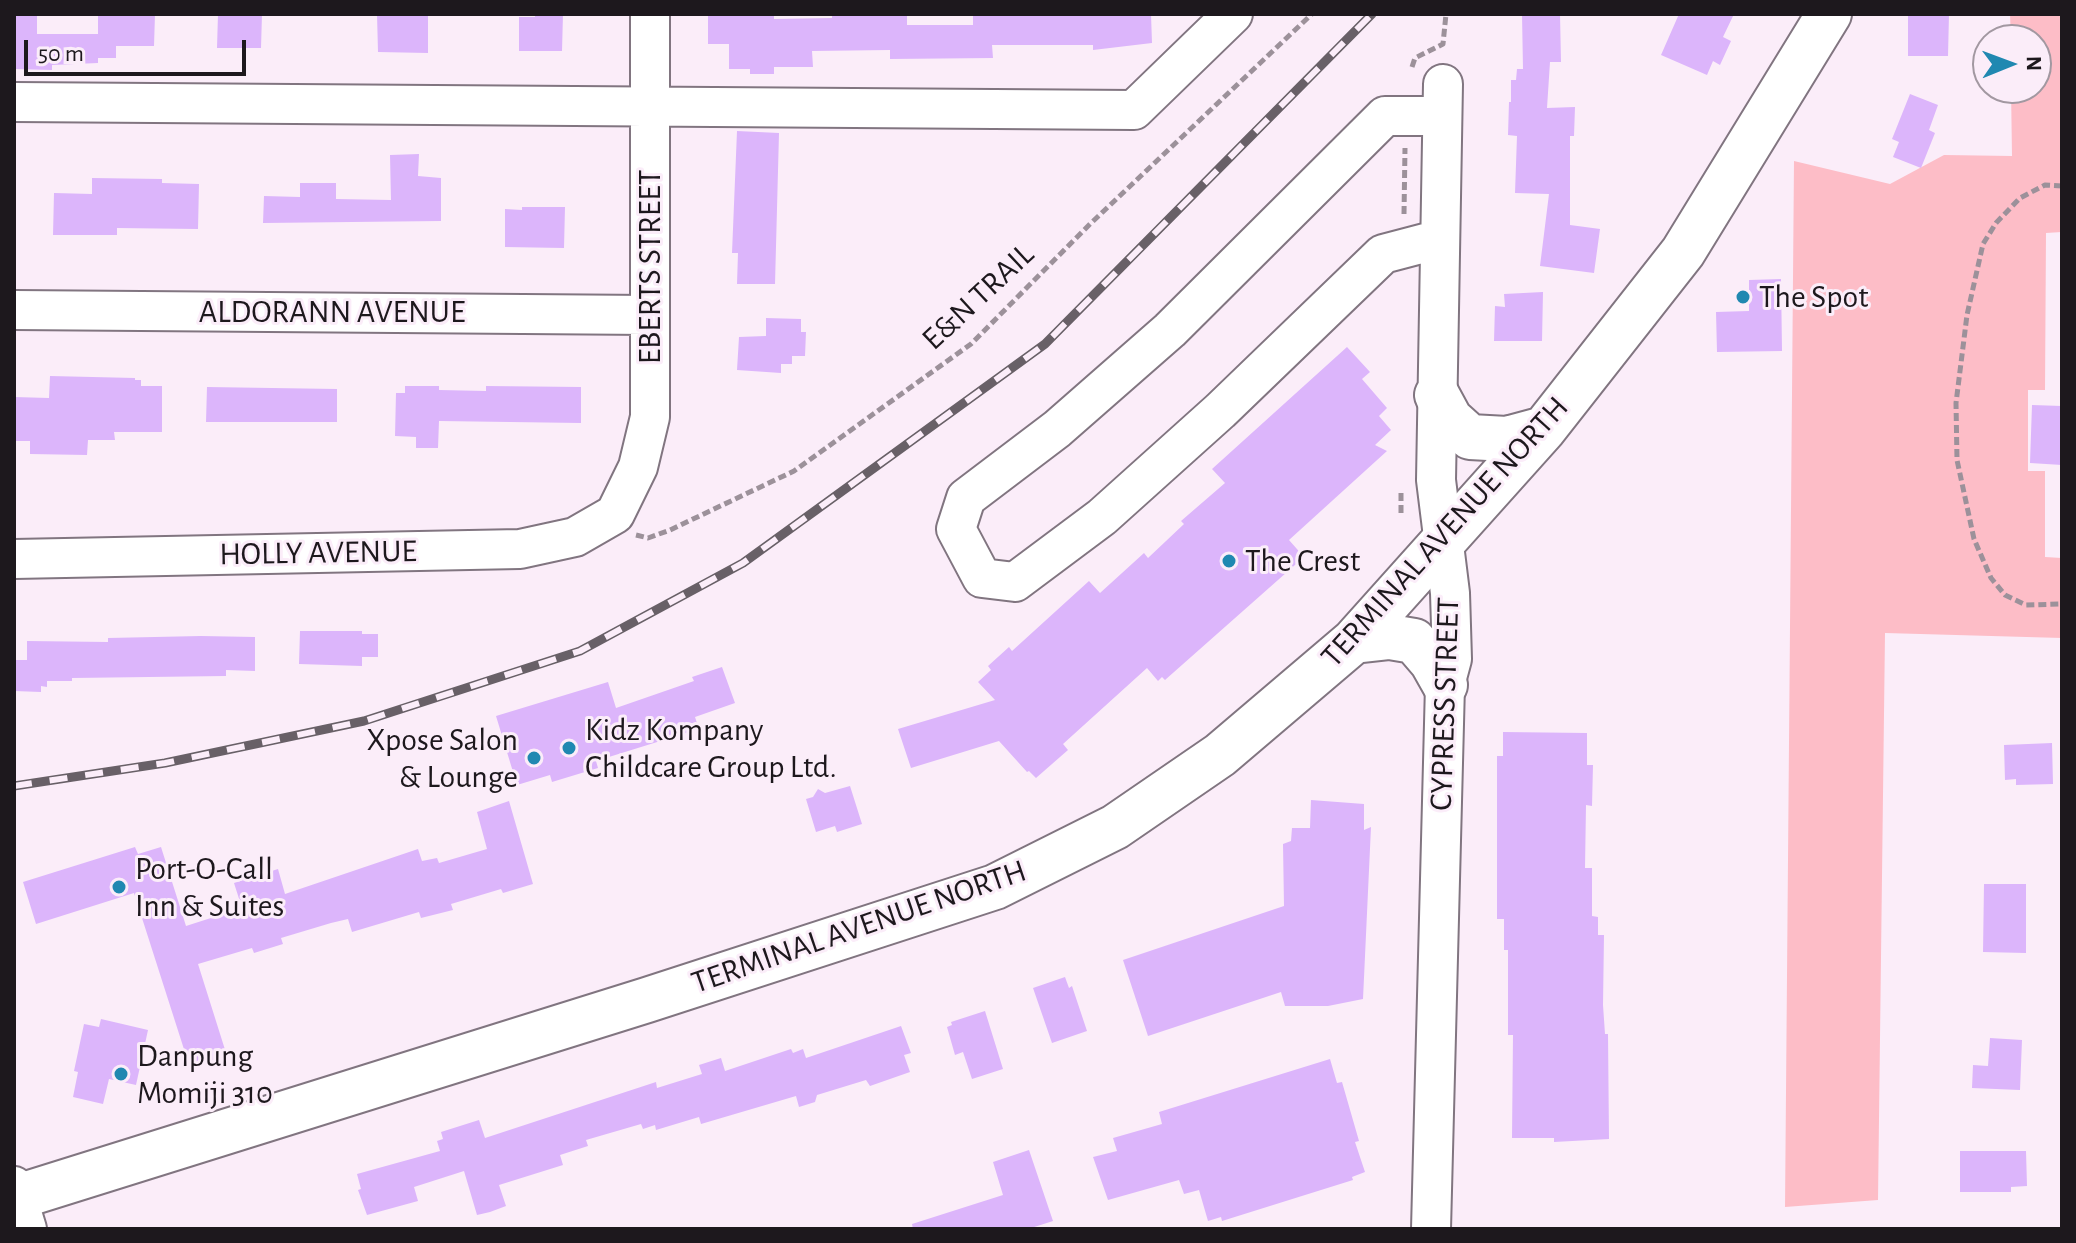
<!DOCTYPE html>
<html>
<head>
<meta charset="utf-8">
<style>
  body { margin:0 }
  #map { position:relative; width:2076px; height:1243px; overflow:hidden; background:#fbedf9; font-family:"Alegreya Sans",sans-serif }
  canvas { display:block }
  .frame { position:absolute; inset:0; border:16px solid #1d181d; pointer-events:none }
  .north { position:absolute; left:1972px; top:24px; width:80px; height:80px; box-sizing:border-box; background:#fbedf9; border:2px solid #a298a1; border-radius:50%; rotate:89deg; font-size:22px; font-weight:700; line-height:32px; text-align:center; color:#1d181d }
  .north::after { content:''; display:block; margin:auto; width:28px; height:36px; background:#2088b1; clip-path:polygon(50% 0,100% 100%,50% 72%,0 100%) }
  .scale { position:absolute; left:24px; top:40px; width:222px; height:36px; box-sizing:border-box; border:4px solid #1d181d; border-top:0; padding-left:10px; font-size:24px; line-height:28px; white-space:nowrap; color:#1d181d; -webkit-text-stroke:6px #fbedf9; paint-order:stroke }
</style>
</head>
<body>
<div id="map">
<canvas width="2076" height="1243"></canvas>
<div class="frame"></div>
<div class="north">N</div>
<div class="scale">50 m</div>
</div>
<script>
const c = document.querySelector('canvas').getContext('2d');
c.lineJoin = 'round';
function paint(path, color) { c.fillStyle = color; c.fill(path, 'evenodd'); }
const toPath = rows => new Path2D(rows.map(r => 'M' + r).join(''));
function stroke(path, color, width, dash) { c.strokeStyle = color; c.lineWidth = width; c.lineCap = dash ? 'butt' : 'round'; c.setLineDash(dash || []); c.stroke(path); }
function drawText(font, color, halo, rows, align = 'center') {
  c.font = font + ' "Alegreya Sans",sans-serif'; c.lineWidth = 6; c.setLineDash([]); c.textBaseline = 'middle'; c.strokeStyle = halo; c.fillStyle = color; for (const [text, x, y, turn = 0] of rows) {
    c.save(); c.translate(x, y); c.rotate((+turn || 0) * Math.PI / 180); c.textAlign = isNaN(turn) ? turn : align; if (halo) c.strokeText(text, 0, 0); c.fillText(text, 0, 0); c.restore();
  }
}
paint(toPath([
  [2010,14,2062,14,2062,232,2046,233,2045,390,2028,390,2028,471,2045,471,2045,557,2062,558,2062,638,1885,633,1878,1200,1785,1207,1794,161,1890,184,1944,155,2012,156,2011,88,2036,88,2036,40,2011,40]
]), '#fdbdc7');
paint(toPath([
  [14,14,37,14,37,34,98,34,98,14,155,14,154,46,116,46,116,58,98,58,98,63,52,65,52,70,14,69],
  [218,14,262,14,261,48,217,48],
  [377,14,428,16,428,53,378,52],
  [535,14,563,14,562,51,519,51,519,17,535,17],
  [708,14,774,14,774,19,832,18,832,14,907,14,907,25,973,25,973,14,1151,14,1152,43,1093,50,1093,45,992,45,993,58,890,59,890,50,812,51,813,67,774,67,774,74,750,74,750,69,729,69,729,44,708,44],
  [1522,14,1560,14,1561,62,1550,62,1547,108,1575,107,1574,136,1570,136,1570,225,1600,229,1594,273,1540,266,1549,194,1515,193,1517,136,1508,135,1509,102,1511,102,1511,80,1516,80,1517,69,1523,69],
  [1679,14,1734,14,1723,37,1731,41,1720,65,1713,61,1707,75,1661,55],
  [1908,14,1949,14,1948,56,1908,56],
  [1910,94,1938,105,1929,130,1935,133,1921,168,1893,157,1899,142,1892,139],
  [737,131,779,133,775,284,737,284,738,253,732,253],
  [419,154,418,176,441,178,441,221,263,223,264,196,300,197,300,183,336,183,336,199,391,200,390,155],
  [92,178,162,179,162,183,199,184,198,229,117,228,117,235,53,235,54,193,92,194],
  [522,207,565,207,564,248,505,247,505,209,522,210],
  [1781,279,1782,351,1717,352,1716,312,1749,311,1749,280],
  [1543,292,1542,341,1494,341,1495,306,1505,307,1504,294],
  [766,318,801,319,801,332,806,332,805,356,792,356,792,364,781,364,781,373,737,370,739,337,766,336],
  [1347,347,1370,372,1362,379,1387,408,1379,416,1391,430,1375,445,1387,451,1289,540,1304,557,1165,680,1162,677,1158,681,1147,668,1063,744,1068,750,1036,778,1029,771,1027,772,999,741,911,768,898,729,995,700,978,682,991,670,988,666,1009,647,1012,651,1089,581,1100,593,1144,553,1148,558,1184,524,1181,521,1225,483,1212,469],
  [50,376,135,378,135,380,141,380,141,386,162,386,162,432,114,432,115,440,88,440,87,455,30,454,30,441,14,441,14,397,49,398],
  [405,386,439,386,439,390,486,391,486,386,581,387,581,423,439,421,438,448,416,448,416,437,395,436,396,393,405,393],
  [207,387,337,389,337,422,206,422],
  [2032,405,2062,406,2062,465,2030,463],
  [300,631,362,631,362,634,378,634,378,657,362,657,362,666,299,664],
  [201,636,255,637,255,671,226,670,226,676,72,678,72,681,47,681,47,687,41,686,41,692,14,691,14,660,27,660,27,641,108,642,108,638],
  [722,667,735,703,695,717,699,729,596,761,598,768,552,782,550,775,517,785,496,716,608,682,616,708,694,681,692,677],
  [1503,732,1587,733,1587,765,1593,765,1592,806,1586,805,1585,868,1592,868,1592,916,1598,917,1598,935,1604,935,1603,1005,1605,1034,1608,1034,1609,1139,1554,1142,1554,1138,1512,1138,1513,1035,1508,1035,1508,950,1504,950,1504,919,1497,919,1497,756,1503,756],
  [2052,743,2053,784,2016,785,2016,779,2005,780,2004,745],
  [850,786,862,824,837,832,835,826,816,832,806,799,813,797,818,789,825,793],
  [1311,800,1364,804,1364,830,1371,827,1363,999,1328,1006,1285,1006,1281,992,1148,1036,1123,960,1284,906,1283,844,1291,841,1292,828,1310,828],
  [509,801,533,884,503,893,501,889,451,904,453,910,421,918,419,912,352,932,348,919,331,923,281,938,283,944,254,953,252,948,198,964,227,1056,190,1068,134,893,36,924,23,882,135,847,138,854,161,847,186,926,242,908,234,883,278,869,285,894,418,849,422,861,437,858,439,863,487,849,477,812],
  [1984,884,2026,884,2026,953,1983,952],
  [1065,977,1069,988,1072,986,1087,1031,1052,1043,1033,988],
  [985,1011,1003,1069,972,1079,963,1052,955,1055,947,1027,952,1025,951,1022],
  [101,1019,148,1030,136,1085,109,1079,103,1104,73,1097,78,1072,74,1071,84,1024,99,1027],
  [901,1026,911,1053,904,1055,910,1072,870,1086,866,1080,817,1095,815,1102,799,1107,796,1096,701,1124,699,1117,656,1130,655,1125,643,1129,641,1124,586,1140,588,1146,560,1155,563,1165,499,1185,506,1206,490,1212,477,1215,464,1171,414,1187,418,1201,367,1215,358,1190,361,1189,357,1174,440,1151,437,1141,443,1139,441,1132,479,1120,485,1138,656,1082,657,1088,702,1074,699,1065,721,1058,725,1071,791,1049,793,1053,803,1049,806,1058],
  [1990,1038,2022,1040,2020,1090,1972,1088,1973,1065,1988,1066],
  [1330,1059,1337,1083,1342,1082,1359,1141,1355,1142,1365,1172,1352,1177,1353,1180,1222,1221,1221,1217,1208,1221,1199,1190,1184,1194,1179,1180,1108,1200,1093,1157,1117,1151,1113,1138,1162,1124,1159,1112],
  [1029,1150,1053,1221,1028,1229,913,1229,912,1224,1003,1195,993,1162],
  [1960,1151,2026,1151,2027,1186,2011,1187,2011,1192,1960,1192]
]), '#dcb5fb');
const minor = toPath([
  [14,102,1134,110,1233,14],
  [1440,239,1383,254,1220,411,1102,517,1015,582,982,578,956,529,966,498,1057,429,1170,330,1385,116,1442,116],
  [14,310,650,315],
  [14,559,520,549,575,537,615,514,638,467,650,417,650,14],
  [14,1186,27,1229],
  [1431,1229,1445,685,1452,659,1450,593,1436,480,1443,84]
]);
const major = toPath([
  [1437,395,1450,419,1470,437,1507,439,1544,429],
  [1354,641,1390,637,1414,641,1432,662,1445,685],
  [14,1198,647,1000,995,887,1115,827,1220,755,1354,641,1544,429,1683,252,1829,14]
]);
stroke(minor, '#817580', 42);
stroke(major, '#817580', 48);
stroke(toPath([
  [1412,67,1415,58,1443,44,1446,14],
  [2062,186,2045,185,2020,198,1996,223,1983,244,1967,315,1956,403,1957,460,1974,539,1991,578,2005,595,2026,605,2062,604],
  [1404,214,1405,148],
  [1401,513,1401,492],
  [636,535,648,538,670,530,794,471,971,344,1090,224,1312,14]
]), '#9c919a', 5, [8, 4]);
stroke(minor, '#fff', 38);
stroke(major, '#fff', 44);
const rail = toPath([
  [14,786,165,763,364,721,580,651,743,563,1045,344,1372,14]
]);
stroke(rail, '#686067', 9);
stroke(rail, '#fbedf9', 6, [18]);
for (const [x, y, r, color] of [
  [1743,297,8,"#2088b1"],
  [1229,561,8,"#2088b1"],
  [569,748,8,"#2088b1"],
  [534,758,8,"#2088b1"],
  [119,887,8,"#2088b1"],
  [121,1074,8,"#2088b1"]
]) { const dot = new Path2D(); dot.arc(x, y, r, 0, 2 * Math.PI); c.fillStyle = color; c.fill(dot); stroke(dot, '#fbedf9', 3); }
drawText('32px', '#1d181d', '#fbedf9', [
  ["EBERTS STREET",650,267,-90],
  ["E&N TRAIL",978,297,-43],
  ["ALDORANN AVENUE",332,312],
  ["TERMINAL AVENUE NORTH",1445,532,-48],
  ["HOLLY AVENUE",318,553,-1],
  ["CYPRESS STREET",1445,704,-88],
  ["TERMINAL AVENUE NORTH",859,927,-19]
]);
drawText('32px', '#1d181d', '#fbedf9', [
  ["The Spot",1759,297],
  ["The Crest",1245,561],
  ["Kidz Kompany",585,730],
  ["Childcare Group Ltd.",585,767],
  ["Xpose Salon",518,740,"right"],
  ["& Lounge",518,777,"right"],
  ["Port-O-Call",135,869],
  ["Inn & Suites",135,906],
  ["Danpung",137,1056],
  ["Momiji 310",137,1093]
], 'left');
</script>
</body>
</html>
